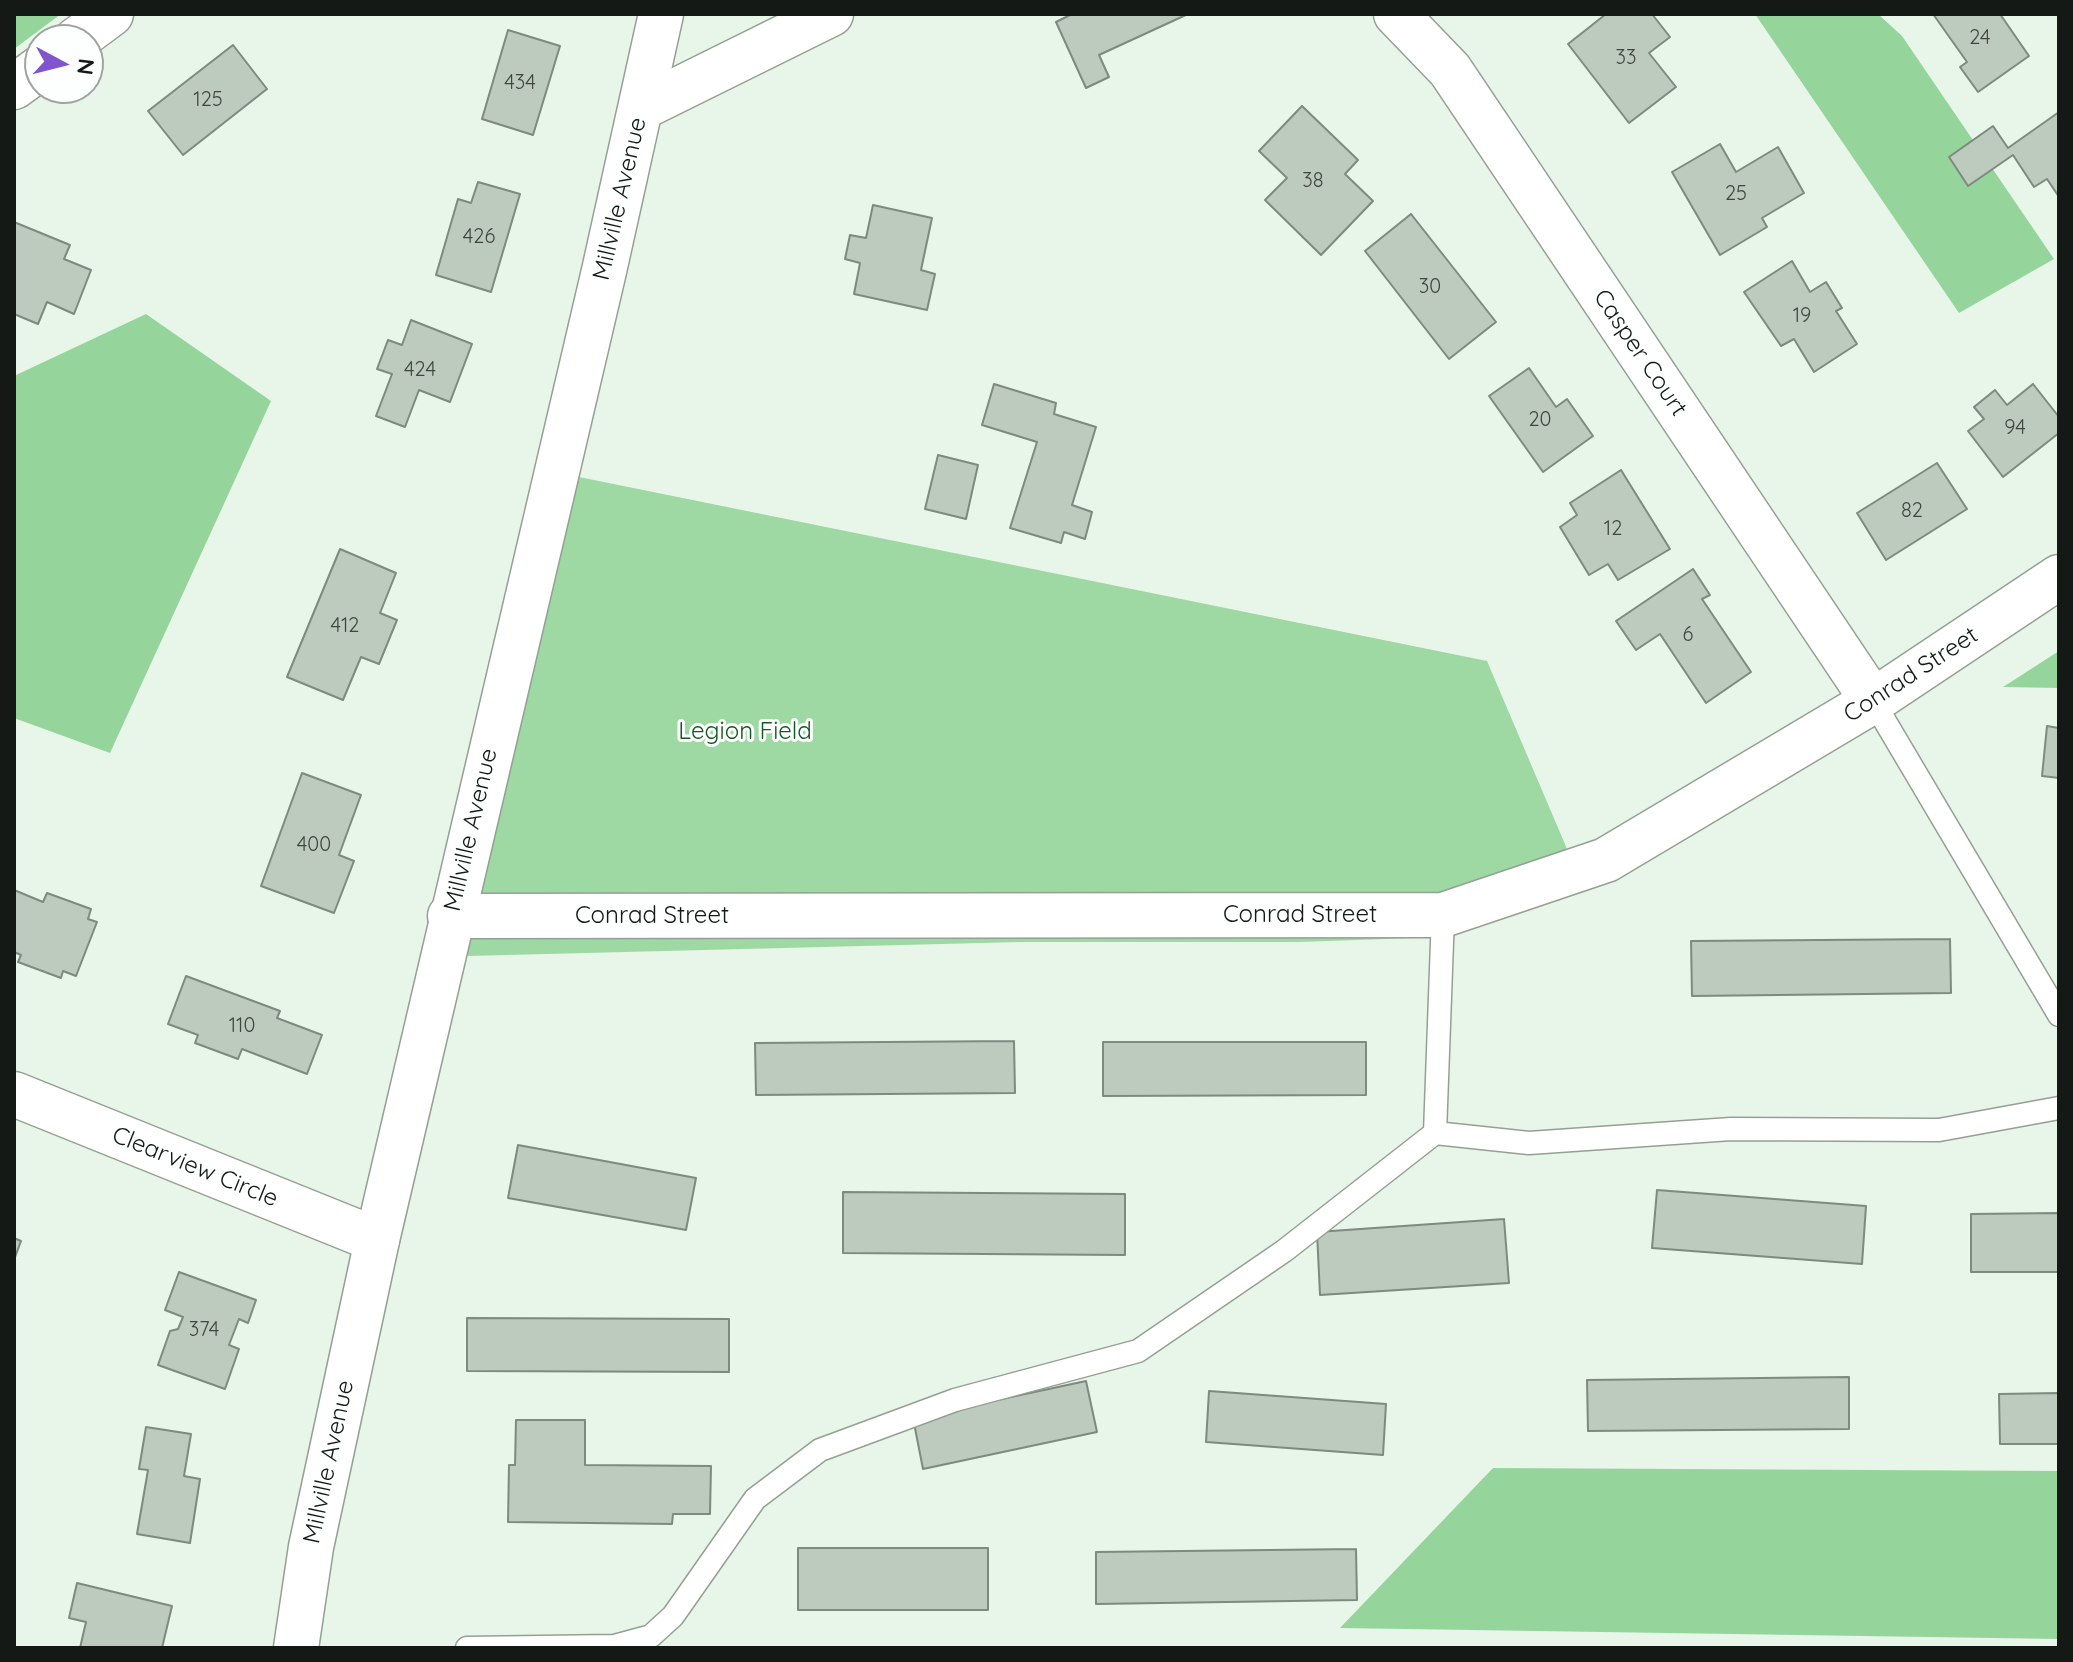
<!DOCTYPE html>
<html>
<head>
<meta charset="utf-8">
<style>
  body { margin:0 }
  #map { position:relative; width:2073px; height:1662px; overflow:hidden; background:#e8f5e9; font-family:Quicksand,sans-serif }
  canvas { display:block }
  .frame { position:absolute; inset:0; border:16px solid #151915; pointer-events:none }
  .north { position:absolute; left:24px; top:24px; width:80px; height:80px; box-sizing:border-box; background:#fcfffd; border:2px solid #a0a3a0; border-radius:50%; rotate:97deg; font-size:22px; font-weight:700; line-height:32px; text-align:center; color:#151915 }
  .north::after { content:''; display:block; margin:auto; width:28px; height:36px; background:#8154cd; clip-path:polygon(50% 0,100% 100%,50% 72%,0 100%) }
</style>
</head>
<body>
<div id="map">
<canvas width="2073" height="1662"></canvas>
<div class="frame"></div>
<div class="north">N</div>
</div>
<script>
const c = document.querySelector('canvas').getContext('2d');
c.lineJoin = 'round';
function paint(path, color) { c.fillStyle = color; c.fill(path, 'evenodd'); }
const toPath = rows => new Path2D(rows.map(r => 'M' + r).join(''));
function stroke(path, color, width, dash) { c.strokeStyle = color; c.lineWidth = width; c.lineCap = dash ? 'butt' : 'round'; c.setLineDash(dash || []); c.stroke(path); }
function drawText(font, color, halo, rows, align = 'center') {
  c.font = font + ' Quicksand,sans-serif'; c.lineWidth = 6; c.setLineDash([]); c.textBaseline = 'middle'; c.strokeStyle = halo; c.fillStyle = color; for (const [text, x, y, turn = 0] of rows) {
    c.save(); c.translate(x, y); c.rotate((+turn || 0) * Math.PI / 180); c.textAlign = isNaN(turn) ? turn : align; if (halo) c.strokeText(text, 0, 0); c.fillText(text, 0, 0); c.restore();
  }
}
paint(toPath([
  [579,477,1487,661,1573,863,1414,938,1299,942,1020,942,467,956]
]), '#9ed8a3');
paint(toPath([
  [14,14,61,14,14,49],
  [1755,14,1878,14,1902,36,2054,259,1959,313],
  [146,314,271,401,110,753,14,718,14,376],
  [2059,651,2059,688,2003,687],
  [1493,1468,2059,1471,2059,1639,1340,1628]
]), '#95d59c');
const building = toPath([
  [1072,14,1188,14,1099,55,1109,77,1086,88,1056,22,1072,14],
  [1606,14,1652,14,1670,37,1649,53,1676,87,1629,123,1568,44,1606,14],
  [1933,14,2000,14,2029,56,1978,92,1960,67,1967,62,1933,14],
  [508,30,560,46,533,135,482,119,508,30],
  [233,45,267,89,183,155,148,111,233,45],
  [1302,106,1358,160,1345,174,1373,201,1321,255,1265,200,1287,178,1259,151,1302,106],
  [2059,112,2059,197,2047,179,2034,187,2013,155,1968,186,1949,157,1993,126,2008,148,2059,112],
  [1720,144,1736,172,1778,147,1804,193,1762,218,1767,227,1720,255,1672,172,1720,144],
  [478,182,520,194,491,292,436,275,458,199,471,203,478,182],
  [873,205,932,218,921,270,935,274,927,310,854,294,860,263,845,259,850,235,866,238,873,205],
  [1411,214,1496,322,1449,359,1365,251,1411,214],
  [14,222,70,245,64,259,91,270,74,314,47,302,38,324,14,314,14,222],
  [1792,261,1810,292,1826,282,1842,308,1836,311,1857,344,1814,372,1794,339,1781,346,1744,292,1792,261],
  [411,320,472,344,450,402,419,390,405,427,376,416,392,374,377,369,388,340,402,345,411,320],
  [1529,368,1556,407,1567,399,1593,436,1543,472,1489,396,1529,368],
  [994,384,1056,403,1054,414,1096,427,1072,505,1092,512,1085,539,1064,532,1061,543,1010,528,1037,442,982,425,994,384],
  [2033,384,2059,417,2059,433,2003,477,1968,431,1984,419,1974,407,1995,390,2007,405,2033,384],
  [938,455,978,465,966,519,925,509,938,455],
  [1937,463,1967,509,1886,560,1857,513,1937,463],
  [1621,470,1670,549,1618,580,1608,564,1589,575,1560,527,1577,515,1570,503,1621,470],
  [340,549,396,573,380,613,397,620,379,664,361,657,343,700,287,677,340,549],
  [1693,569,1710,595,1702,599,1751,672,1706,703,1660,634,1636,650,1616,621,1693,569],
  [2047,726,2059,728,2059,778,2042,776,2047,726],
  [302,773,361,795,339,855,354,861,334,913,261,886,302,773],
  [14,890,43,902,47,893,91,909,88,919,97,922,76,976,63,971,61,978,18,962,21,955,14,952,14,890],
  [1950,939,1951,993,1692,996,1691,941,1950,939],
  [186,976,280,1011,277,1018,322,1035,307,1074,242,1049,238,1059,195,1043,198,1035,168,1024,186,976],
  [1014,1041,1015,1093,756,1095,755,1043,1014,1041],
  [1103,1042,1366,1042,1366,1095,1103,1096,1103,1042],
  [518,1145,696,1178,686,1230,508,1198,518,1145],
  [1657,1190,1866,1206,1862,1264,1652,1248,1657,1190],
  [843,1192,1125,1194,1125,1255,843,1253,843,1192],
  [2059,1213,2059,1272,1971,1272,1971,1214,2059,1213],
  [1504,1219,1509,1283,1320,1295,1317,1232,1504,1219],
  [14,1238,21,1241,14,1260,14,1238],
  [179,1272,256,1300,248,1323,239,1319,229,1345,239,1349,225,1389,158,1365,170,1331,178,1329,183,1317,165,1310,179,1272],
  [467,1318,729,1319,729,1372,467,1371,467,1318],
  [1849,1377,1849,1429,1588,1431,1587,1380,1849,1377],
  [1086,1381,1097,1432,923,1469,913,1418,1086,1381],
  [1209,1391,1386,1404,1383,1455,1206,1442,1209,1391],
  [2059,1393,2059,1444,2000,1444,1999,1394,2059,1393],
  [516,1420,585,1420,585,1465,711,1466,710,1514,673,1514,672,1524,508,1522,509,1465,515,1465,516,1420],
  [146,1427,191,1434,184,1476,200,1479,190,1543,137,1534,148,1470,139,1469,146,1427],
  [798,1548,988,1548,988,1610,798,1610,798,1548],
  [1356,1549,1357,1600,1096,1604,1096,1552,1356,1549],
  [77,1583,172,1606,162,1648,80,1648,86,1622,69,1618,77,1583]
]);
paint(building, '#bdcabe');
stroke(building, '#7e897f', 2);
const lane = toPath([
  [1873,701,2059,1015],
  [1435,1133,1443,915],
  [467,1648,614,1646,651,1636,673,1616,755,1499,820,1450,955,1400,1138,1351,1284,1251,1435,1133,1529,1143,1731,1129,1939,1130,2059,1108]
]);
const street = toPath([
  [1396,14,1450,70,1873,701],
  [76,40,111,14],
  [14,87,40,68],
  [641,108,831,14],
  [450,916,1443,915,1606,860,1873,701,2059,577],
  [14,1094,377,1240]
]);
const secondary = toPath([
  [296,1648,311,1547,377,1240,604,271,661,14]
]);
stroke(lane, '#94a094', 25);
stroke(street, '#94a094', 47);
stroke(secondary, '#94a094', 47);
stroke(lane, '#fff', 22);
stroke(street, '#fff', 44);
stroke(secondary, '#fff', 44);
drawText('20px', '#3f453f', null, [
  ["24",1980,38],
  ["33",1626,58],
  ["434",520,83],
  ["125",208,100],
  ["38",1313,181],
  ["25",1736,194],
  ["426",479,237],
  ["30",1430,287],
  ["19",1802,316],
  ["424",420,370],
  ["20",1540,420],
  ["94",2015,428],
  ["82",1912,511],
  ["12",1613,529],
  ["412",345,626],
  ["6",1688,635],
  ["400",314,845],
  ["110",242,1026],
  ["374",204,1330]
]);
drawText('24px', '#151915', '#fcfffd', [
  ["Millville Avenue",620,199,-77],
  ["Casper Court",1640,353,56],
  ["Conrad Street",1911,675,-33],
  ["Millville Avenue",471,830,-77],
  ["Conrad Street",1300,915],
  ["Conrad Street",652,916],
  ["Clearview Circle",195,1167,22],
  ["Millville Avenue",329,1462,-78]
]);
drawText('24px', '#155824', '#fcfffd', [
  ["Legion Field",745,732]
]);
</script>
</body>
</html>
